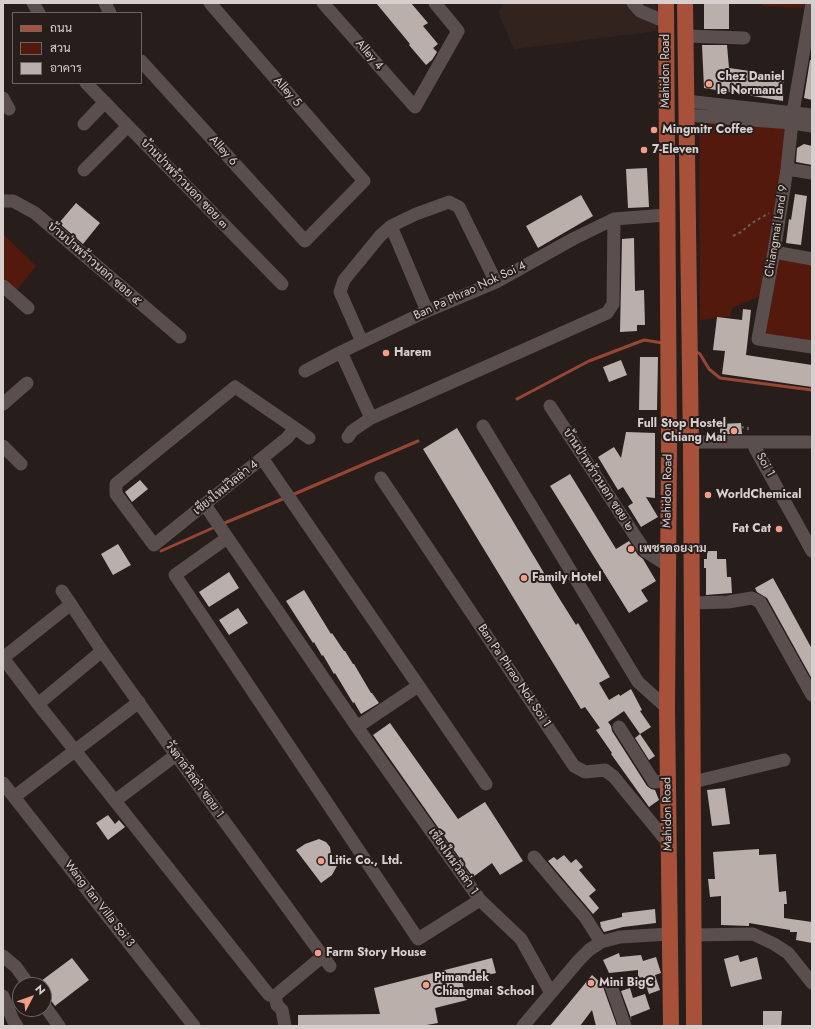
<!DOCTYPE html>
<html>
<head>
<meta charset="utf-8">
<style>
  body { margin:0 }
  #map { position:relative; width:815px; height:1029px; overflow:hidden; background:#271e1c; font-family:Jost,Sarabun,sans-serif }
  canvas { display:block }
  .frame { position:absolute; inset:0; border:4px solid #d6cfce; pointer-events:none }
  .legend { position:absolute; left:12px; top:12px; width:130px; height:72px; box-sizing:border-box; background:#271e1c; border:1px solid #6d6563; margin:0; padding:5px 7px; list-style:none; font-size:12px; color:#d6cfce }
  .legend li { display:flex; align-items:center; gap:8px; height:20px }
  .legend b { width:20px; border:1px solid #6d6563 }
  .north { position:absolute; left:12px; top:977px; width:40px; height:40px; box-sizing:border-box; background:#271e1c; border:1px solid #6d6563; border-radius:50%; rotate:49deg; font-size:11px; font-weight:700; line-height:16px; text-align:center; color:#d6cfce }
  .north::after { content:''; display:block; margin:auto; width:14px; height:18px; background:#f49e88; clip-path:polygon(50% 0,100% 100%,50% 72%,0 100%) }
</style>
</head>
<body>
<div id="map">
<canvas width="815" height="1029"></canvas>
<div class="frame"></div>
<ul class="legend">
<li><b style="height:5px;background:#a7503a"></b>ถนน</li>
<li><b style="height:11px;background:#53190c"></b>สวน</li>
<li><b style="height:11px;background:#bbafac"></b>อาคาร</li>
</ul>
<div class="north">N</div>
</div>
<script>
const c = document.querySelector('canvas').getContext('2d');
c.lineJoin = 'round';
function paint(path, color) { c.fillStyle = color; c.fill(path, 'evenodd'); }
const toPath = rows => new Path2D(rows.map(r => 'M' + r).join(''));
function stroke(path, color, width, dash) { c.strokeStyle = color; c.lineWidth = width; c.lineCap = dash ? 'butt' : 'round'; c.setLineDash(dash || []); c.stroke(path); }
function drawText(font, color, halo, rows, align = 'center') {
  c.font = font + ' Jost,Sarabun,sans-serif'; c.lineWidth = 4; c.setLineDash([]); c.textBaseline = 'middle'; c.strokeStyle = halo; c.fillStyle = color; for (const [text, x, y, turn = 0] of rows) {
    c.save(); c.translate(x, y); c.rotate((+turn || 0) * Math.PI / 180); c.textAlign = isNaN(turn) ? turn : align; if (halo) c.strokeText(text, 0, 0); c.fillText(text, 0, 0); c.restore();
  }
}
paint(toPath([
  [503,3,656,3,657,31,514,49,498,12]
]), '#33231f');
paint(toPath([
  [762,3,805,3,804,8,762,6],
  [699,122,787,127,770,250,760,296,732,308,730,316,700,320],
  [3,234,36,266,16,291,3,280],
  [776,257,812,265,812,341,762,336]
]), '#53190c');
stroke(toPath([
  [695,351,700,354,709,369,720,378,812,390],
  [517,399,589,361,644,340,663,343],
  [292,495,418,441],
  [222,524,285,498],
  [161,551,215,527]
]), '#974633', 3);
paint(toPath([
  [376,3,411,3,428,23,423,26,438,44,433,48,437,52,432,60,426,65,409,45,410,44],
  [704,3,729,3,729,29,704,29],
  [702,45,727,45,729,68,784,76,783,101,704,88],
  [810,60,812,60,812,100,804,98],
  [804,144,812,146,812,165,796,162,797,148],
  [647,168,649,207,628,208,626,169],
  [795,194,807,196,801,245,786,243,789,219,791,220],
  [581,195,593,216,538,248,526,226],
  [76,203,100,223,83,244,59,223],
  [634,238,635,291,644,290,645,325,637,325,637,331,620,332,622,239],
  [743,309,751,310,746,355,812,365,812,387,722,374,725,351,713,350,717,317,742,320],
  [640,357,658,357,657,410,639,410],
  [621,360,627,375,609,382,603,367],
  [741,423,742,434,720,434,720,424],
  [457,428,559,598,576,625,578,623,610,677,599,683,609,700,619,694,620,696,631,689,642,710,640,711,651,727,640,734,624,711,608,722,611,726,612,731,647,786,651,789,655,790,659,800,649,807,611,754,612,753,596,730,600,728,585,707,581,709,423,449],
  [626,432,655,433,655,498,646,497,658,517,641,527,628,506,633,503,623,487,618,490,598,457,614,447,621,458],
  [570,474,616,549,629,541,638,555,643,559,656,581,641,590,648,601,629,613,550,486],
  [140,480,148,489,132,502,125,492],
  [118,544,131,565,113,575,101,554],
  [707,551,717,551,717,559,726,559,727,577,731,577,732,593,706,595,706,568,704,568,704,559,707,559],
  [229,572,239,588,209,607,199,592],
  [773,578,812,649,812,679,767,598,757,592,755,588],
  [304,590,331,634,332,633,344,651,345,651,353,664,354,664,371,693,372,693,379,703,361,714,354,702,353,703,335,673,334,674,323,655,322,656,314,642,313,643,286,601],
  [238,608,248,623,229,635,219,620],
  [390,723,458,819,485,802,523,861,500,875,492,863,473,877,373,735],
  [640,734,655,756,649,760,635,738],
  [725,788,730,824,712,826,707,790],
  [108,815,115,824,119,820,125,827,108,840,96,823],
  [319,839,326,842,330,847,331,854,336,858,338,864,332,875,321,883,296,850,305,844],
  [759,849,759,855,776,854,779,892,786,891,787,904,784,904,784,918,812,922,812,943,796,940,797,932,790,932,790,930,749,923,749,926,721,925,721,896,710,897,708,879,715,879,713,852],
  [564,855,571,863,576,859,583,867,579,870,596,890,589,896,599,908,593,914,548,861,554,857,557,860],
  [655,909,656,923,623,927,604,932,601,927,600,922,622,917,622,913],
  [619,953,620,957,641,955,643,961,656,957,661,973,655,975,660,990,649,994,643,977,638,978,638,970,609,973,603,960],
  [738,955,740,962,757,957,762,979,731,987,724,959],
  [72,958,89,980,55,1006,44,991,44,985,37,984],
  [492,958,496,973,462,981,467,1000,435,1008,438,1023,421,1026,298,1026,298,1015,380,1014,374,988],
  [592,975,602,984,617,1026,596,1026,592,1010,580,1026,550,1026],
  [630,988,633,998,645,994,650,1009,630,1017,632,1021,621,991],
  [763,1011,782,1011,781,1026,763,1026]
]), '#bbafac');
stroke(toPath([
  [733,236,741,232,752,223,769,213],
  [741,427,748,428,748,431]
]), '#675f5d', 2, [3, 3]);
stroke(toPath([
  [33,3,39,13],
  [105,3,110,13],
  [323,3,415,107,458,31,435,3],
  [633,3,640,11,666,22],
  [812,3,793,112,787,169,774,252,758,339,812,347],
  [686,36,744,38],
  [141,61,305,241,364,181,210,3],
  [86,83,282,284],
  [3,98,9,109],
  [686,101,812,115],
  [686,115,792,123,812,126],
  [84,124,105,102],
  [787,169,812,173],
  [84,170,128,126],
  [3,201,13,201,35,213,180,337],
  [391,226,427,311],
  [774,252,812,259],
  [3,286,28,308],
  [362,342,340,292,344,280,380,236,391,226,416,214,449,202,459,207,496,282],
  [341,352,371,418],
  [305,371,341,352,427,311,496,282,573,239,614,219,666,215],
  [3,404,27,383],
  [550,406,645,551,667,565],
  [483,426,638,682,667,708],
  [295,428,287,438,154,545,116,494,116,484,235,387,295,428,309,438],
  [348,437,352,431,371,418,607,313,613,304,614,219],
  [691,442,812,442],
  [754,442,755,448,812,551],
  [3,446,21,464],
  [262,458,486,784],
  [381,478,574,766,585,772,605,770,614,777,669,844],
  [205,505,357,727,480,900,521,939,551,993],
  [227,538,175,575,418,939,480,900],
  [62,591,102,651,176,755,330,966],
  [691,603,728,602,752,598,760,602,812,695],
  [71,604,3,658,38,704,269,995,275,996,323,956],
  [38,704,102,651],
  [357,727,418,686],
  [619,727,654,782,668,781],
  [693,782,784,760],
  [3,783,194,1026],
  [14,797,139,702],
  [116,800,176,755],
  [534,857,585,917,601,942],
  [694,935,753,934,774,944,788,953,812,983],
  [3,956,16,967,29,985],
  [610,983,625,1026],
  [3,996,13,1020,17,1026],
  [275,996,277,1005,282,1010,285,1026],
  [44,1005,59,1026],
  [523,1026,579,960,589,950,601,942,620,937,670,934]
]), '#5a4f4c', 13);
stroke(toPath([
  [666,3,669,447,667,708,671,1026],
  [685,3,691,448,694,1026]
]), '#a7503a', 16);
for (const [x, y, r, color] of [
  [709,84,4,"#f49e88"],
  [654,130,4,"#f49e88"],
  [644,150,4,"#f49e88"],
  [386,353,4,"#f49e88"],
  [734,431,4,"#f49e88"],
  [708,495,4,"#f49e88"],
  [779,529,4,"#f49e88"],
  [631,549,4,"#f49e88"],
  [524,578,4,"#f49e88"],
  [321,861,4,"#f49e88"],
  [318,953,4,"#f49e88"],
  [591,983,4,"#f49e88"],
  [426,985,4,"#f49e88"]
]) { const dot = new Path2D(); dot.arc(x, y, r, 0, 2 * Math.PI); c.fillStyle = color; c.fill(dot); stroke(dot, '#271e1c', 1.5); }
drawText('12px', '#d6cfce', '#271e1c', [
  ["Alley 4",369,55,49],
  ["Mahidon Road",666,71,-90],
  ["Alley 5",287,92,49],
  ["Alley 6",223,151,48],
  ["บ้านป่าพร้าวนอก ซอย ๓",184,184,46],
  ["Chiangmai Land 9",777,231,-81],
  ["บ้านป่าพร้าวนอก ซอย ๕",94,264,41],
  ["Ban Pa Phrao Nok Soi 4",470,291,-25],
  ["Soi 1",765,465,61],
  ["บ้านป่าพร้าวนอก ซอย ๒",598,480,57],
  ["เชียงใหม่วิลล่า 4",226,488,-39],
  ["Mahidon Road",668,491,-89],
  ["Ban Pa Phrao Nok Soi 1",514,676,56],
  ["วังตาลวิลล่า ซอย 1",194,780,54],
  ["Mahidon Road",668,814,-91],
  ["เชียงใหม่วิลล่า 1",453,862,55],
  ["Wang Tan Villa Soi 3",99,904,52]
]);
drawText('bold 12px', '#d6cfce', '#271e1c', [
  ["Chez Daniel",717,77],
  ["le Normand",717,91],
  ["Mingmitr Coffee",662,130],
  ["7-Eleven",652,150],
  ["Harem",394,353],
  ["Full Stop Hostel",726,424,"right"],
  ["Chiang Mai",726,438,"right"],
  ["WorldChemical",716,495],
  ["Fat Cat",771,529,"right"],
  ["เพชรดอยงาม",639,549],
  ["Family Hotel",532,578],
  ["Litic Co., Ltd.",329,861],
  ["Farm Story House",326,953],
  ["Pimandek",434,978],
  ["Chiangmai School",434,992],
  ["Mini BigC",599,983]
], 'left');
</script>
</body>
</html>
